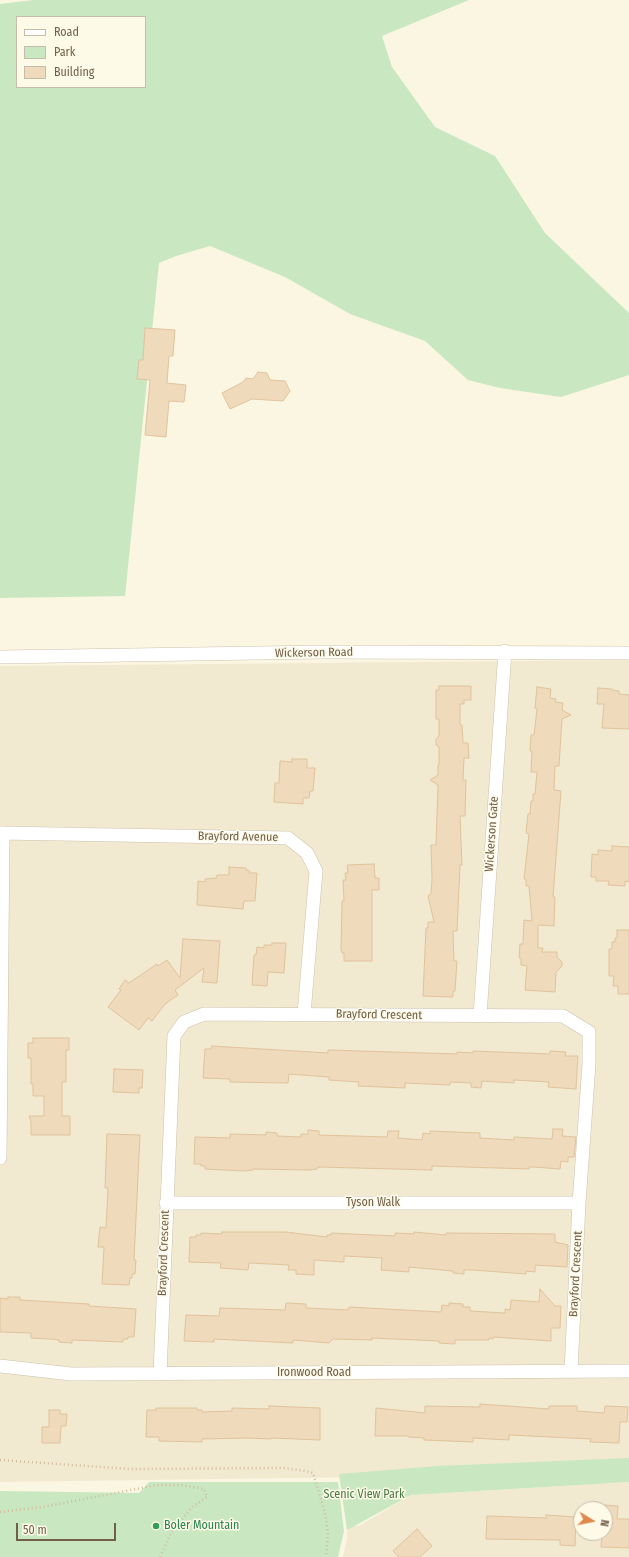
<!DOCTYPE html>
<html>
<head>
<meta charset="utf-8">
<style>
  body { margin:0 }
  #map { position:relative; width:629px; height:1557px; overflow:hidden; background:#fbf6e2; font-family:"Fira Sans Condensed",sans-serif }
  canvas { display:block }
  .legend { position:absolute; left:16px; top:16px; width:130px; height:72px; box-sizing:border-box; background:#fefae8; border:1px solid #c6bca9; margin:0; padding:5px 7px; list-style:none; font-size:12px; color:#715f4a }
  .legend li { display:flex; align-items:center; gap:8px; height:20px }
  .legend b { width:20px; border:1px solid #c6bca9 }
  .north { position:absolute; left:573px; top:1501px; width:40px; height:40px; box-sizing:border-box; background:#fefae8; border:1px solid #c6bca9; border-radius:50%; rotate:100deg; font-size:11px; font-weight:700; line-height:16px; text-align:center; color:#715f4a }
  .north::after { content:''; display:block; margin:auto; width:14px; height:18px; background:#df8a4d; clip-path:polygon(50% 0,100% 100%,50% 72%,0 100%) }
  .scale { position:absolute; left:16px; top:1523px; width:100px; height:18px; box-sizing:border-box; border:2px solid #715f4a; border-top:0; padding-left:5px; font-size:12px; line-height:14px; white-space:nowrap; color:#715f4a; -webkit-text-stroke:3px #fefae8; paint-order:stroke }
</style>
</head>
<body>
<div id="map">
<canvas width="629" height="1557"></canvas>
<ul class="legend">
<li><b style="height:5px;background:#fff"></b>Road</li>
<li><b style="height:11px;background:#c9e7c1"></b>Park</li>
<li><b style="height:11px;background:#efdabb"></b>Building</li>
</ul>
<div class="north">N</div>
<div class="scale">50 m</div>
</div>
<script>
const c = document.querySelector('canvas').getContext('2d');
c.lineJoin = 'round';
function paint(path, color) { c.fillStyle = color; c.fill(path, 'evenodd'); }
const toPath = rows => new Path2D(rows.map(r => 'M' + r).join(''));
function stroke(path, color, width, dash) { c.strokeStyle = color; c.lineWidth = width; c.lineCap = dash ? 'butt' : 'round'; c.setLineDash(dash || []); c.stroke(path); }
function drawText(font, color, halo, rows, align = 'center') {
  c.font = font + ' "Fira Sans Condensed",sans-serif'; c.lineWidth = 3; c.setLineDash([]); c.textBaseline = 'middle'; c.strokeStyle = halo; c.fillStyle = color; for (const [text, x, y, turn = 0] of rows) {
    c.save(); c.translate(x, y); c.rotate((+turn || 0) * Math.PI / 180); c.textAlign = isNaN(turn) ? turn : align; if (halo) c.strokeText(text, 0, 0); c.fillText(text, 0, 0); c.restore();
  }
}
paint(toPath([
  [629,660,629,1463,364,1477,0,1482,0,666],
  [629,1482,629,1557,343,1557,347,1539,348,1523,359,1526,411,1495],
  [581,1509,605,1509,605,1533,581,1533]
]), '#f2e9d1');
paint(toPath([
  [33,0,469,0,382,36,392,67,435,127,495,156,545,233,629,313,629,375,561,397,500,388,468,380,425,341,350,314,285,277,210,246,176,256,159,263,125,596,0,598,0,4],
  [17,17,145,17,145,87,17,87],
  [629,1458,629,1482,411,1495,347,1530,339,1474,438,1466],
  [149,1482,338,1482,344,1531,338,1557,0,1557,0,1491,139,1493]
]), '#c9e7c1');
const building = toPath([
  [145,328,175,330,173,356,169,356,167,383,186,385,184,402,169,401,166,437,145,435,150,380,137,379,139,360,143,360,145,328],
  [258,372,267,373,270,380,285,381,290,391,283,401,252,399,230,409,222,393,243,382,246,378,253,379,258,372],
  [439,686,471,686,471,700,464,700,464,704,460,704,460,725,462,725,463,743,468,743,469,758,464,758,463,780,466,780,465,816,460,816,462,865,460,865,457,931,453,931,454,961,457,961,455,991,453,991,453,997,423,996,426,928,428,928,428,922,434,922,428,896,431,894,432,879,431,845,436,845,438,785,430,780,438,775,438,765,439,765,439,747,436,745,436,739,439,736,439,719,436,719,436,690,439,690,439,686],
  [537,687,551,689,550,698,556,699,555,702,563,703,562,710,571,715,562,719,559,766,555,766,554,790,561,791,553,897,555,897,554,926,538,925,538,948,543,948,542,952,557,952,557,957,562,962,562,966,556,972,555,992,525,990,527,966,521,965,521,958,519,958,520,944,523,944,524,920,532,921,529,886,526,886,526,879,524,879,529,834,526,833,528,814,530,814,531,801,533,801,533,794,535,794,537,772,531,772,532,751,530,751,531,735,534,735,537,709,535,708,537,687],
  [598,688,612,689,612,690,619,691,619,694,629,695,629,729,602,728,604,704,597,704,598,688],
  [292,759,307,759,307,768,315,768,313,791,310,791,309,798,303,798,303,804,274,802,275,783,279,783,280,761,292,762,292,759],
  [612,846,629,847,629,882,625,881,625,886,608,885,609,881,596,881,596,877,591,877,592,854,598,855,598,850,612,851,612,846],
  [374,864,375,878,379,878,379,890,372,890,372,961,344,961,344,953,342,953,341,949,342,901,344,901,343,880,346,880,345,873,348,873,347,865,374,864],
  [229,867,246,868,246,870,250,871,249,873,257,873,255,901,244,901,243,909,197,905,198,881,205,882,205,879,216,878,217,875,229,875,229,867],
  [617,930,629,930,629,994,618,994,618,986,613,986,614,976,609,976,609,949,612,949,612,942,615,942,615,938,617,938,617,930],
  [183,939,220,941,217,983,202,982,204,968,175,990,178,995,165,1004,152,1021,148,1018,139,1030,108,1007,121,990,119,989,125,980,129,983,157,964,158,966,167,960,180,978,183,939],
  [272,943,286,943,284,973,268,972,267,986,252,985,254,955,256,955,257,947,264,948,264,945,272,945,272,943],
  [33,1038,69,1038,69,1050,66,1050,66,1082,62,1082,62,1116,70,1116,70,1135,31,1135,31,1122,29,1116,44,1116,44,1096,33,1096,33,1084,31,1084,31,1058,28,1058,28,1043,33,1043,33,1038],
  [212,1046,328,1053,328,1050,457,1054,457,1052,473,1053,473,1051,550,1054,550,1051,566,1052,565,1056,578,1056,576,1089,548,1087,549,1082,514,1080,514,1083,482,1081,481,1088,471,1087,471,1083,450,1082,450,1085,405,1083,405,1088,358,1086,359,1082,329,1080,329,1077,289,1074,288,1083,230,1082,230,1079,203,1078,205,1049,211,1049,212,1046],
  [114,1069,143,1070,142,1088,139,1088,139,1093,113,1092,114,1069],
  [553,1129,563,1129,562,1136,576,1137,574,1157,568,1157,568,1162,561,1161,560,1169,534,1167,529,1167,529,1169,432,1166,432,1170,318,1167,317,1169,310,1170,253,1169,253,1170,245,1171,205,1169,205,1166,201,1166,201,1164,194,1164,195,1137,230,1138,230,1134,266,1135,266,1132,277,1133,277,1136,301,1137,301,1134,308,1134,308,1130,319,1131,319,1135,387,1137,388,1131,399,1131,398,1138,422,1140,423,1133,430,1134,430,1131,480,1133,480,1138,514,1140,514,1137,552,1139,553,1129],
  [107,1134,140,1135,134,1260,136,1260,135,1274,132,1274,132,1278,130,1278,129,1285,102,1284,104,1247,98,1247,100,1227,106,1228,108,1188,105,1188,107,1134],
  [222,1232,286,1232,327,1237,327,1235,331,1235,331,1233,395,1236,395,1233,414,1234,414,1232,446,1235,446,1233,555,1234,555,1242,568,1245,567,1267,535,1265,535,1272,526,1271,526,1274,473,1270,464,1270,464,1274,453,1273,453,1271,409,1267,409,1272,381,1270,382,1258,344,1256,344,1262,314,1260,314,1275,296,1274,296,1270,288,1270,289,1265,249,1263,248,1270,220,1268,221,1263,189,1262,190,1237,196,1237,196,1235,201,1235,201,1233,222,1234,222,1232],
  [540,1289,555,1306,561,1306,560,1328,551,1328,551,1341,493,1337,493,1339,489,1338,489,1340,455,1340,455,1344,439,1343,439,1341,372,1338,372,1340,333,1339,329,1343,293,1340,293,1343,214,1339,214,1342,184,1341,186,1315,219,1316,220,1308,285,1310,286,1303,306,1304,306,1308,348,1310,349,1307,441,1312,442,1305,449,1306,449,1303,463,1304,463,1307,470,1307,470,1311,505,1313,505,1309,510,1310,511,1300,539,1302,540,1289],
  [8,1297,20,1297,20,1300,89,1304,89,1306,136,1309,134,1337,128,1337,128,1339,123,1339,123,1342,72,1340,72,1343,59,1342,59,1340,50,1339,31,1338,31,1333,0,1332,0,1298,8,1299,8,1297],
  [480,1404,549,1409,549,1406,577,1406,577,1411,604,1413,605,1406,628,1407,627,1422,620,1422,619,1443,590,1442,591,1439,509,1435,509,1440,473,1438,473,1442,424,1440,424,1438,408,1437,408,1436,375,1436,376,1408,425,1413,425,1406,480,1407,480,1404],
  [269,1406,320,1408,320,1440,271,1438,271,1439,247,1438,202,1439,202,1442,159,1441,159,1437,146,1437,147,1410,156,1410,156,1408,197,1408,197,1410,202,1410,202,1412,232,1411,232,1408,269,1409,269,1406],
  [49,1410,60,1410,60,1414,67,1414,66,1426,61,1426,60,1443,42,1443,42,1427,49,1427,49,1410],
  [605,1505,618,1506,617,1519,629,1519,629,1548,601,1547,602,1533,605,1533,605,1505],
  [546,1515,576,1517,575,1546,560,1545,560,1540,486,1539,487,1516,546,1518,546,1515],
  [417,1529,432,1546,420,1557,399,1557,393,1551,417,1529]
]);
paint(building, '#efdabb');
stroke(building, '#e0c39c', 1);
const street = toPath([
  [0,657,323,652,629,653],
  [0,833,288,838,307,853,316,871,304,1014],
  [480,1016,505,651],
  [0,1158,3,833],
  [166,1203,579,1203],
  [0,1366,71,1374,629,1371],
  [160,1374,174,1036,184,1022,204,1014,563,1016,589,1032,589,1064,579,1203,571,1371]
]);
stroke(street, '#cdc1ac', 14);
stroke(toPath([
  [0,1460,130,1469,285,1468,306,1471,313,1473,325,1513,328,1533,326,1557],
  [0,1512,42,1507,157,1485,182,1485,204,1489,207,1497,192,1507,171,1533,160,1557]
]), '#d3bd9f', 2.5, [1, 3]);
stroke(street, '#fff', 13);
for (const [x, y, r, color] of [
  [156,1526,4,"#2e9e5b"]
]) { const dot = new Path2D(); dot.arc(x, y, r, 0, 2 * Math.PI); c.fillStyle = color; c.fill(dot); stroke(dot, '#fefae8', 1.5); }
drawText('12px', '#715f4a', '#fefae8', [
  ["Wickerson Road",314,653,-1],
  ["Wickerson Gate",492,834,-86],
  ["Brayford Avenue",238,837,1],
  ["Brayford Crescent",379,1015,1],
  ["Tyson Walk",373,1203],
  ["Brayford Crescent",164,1253,-88],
  ["Brayford Crescent",576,1274,-87],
  ["Ironwood Road",314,1373]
]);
drawText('12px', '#4b7b45', '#fefae8', [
  ["Scenic View Park",364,1495]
]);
drawText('12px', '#27864d', '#fefae8', [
  ["Boler Mountain",164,1526]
], 'left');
</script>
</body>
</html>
